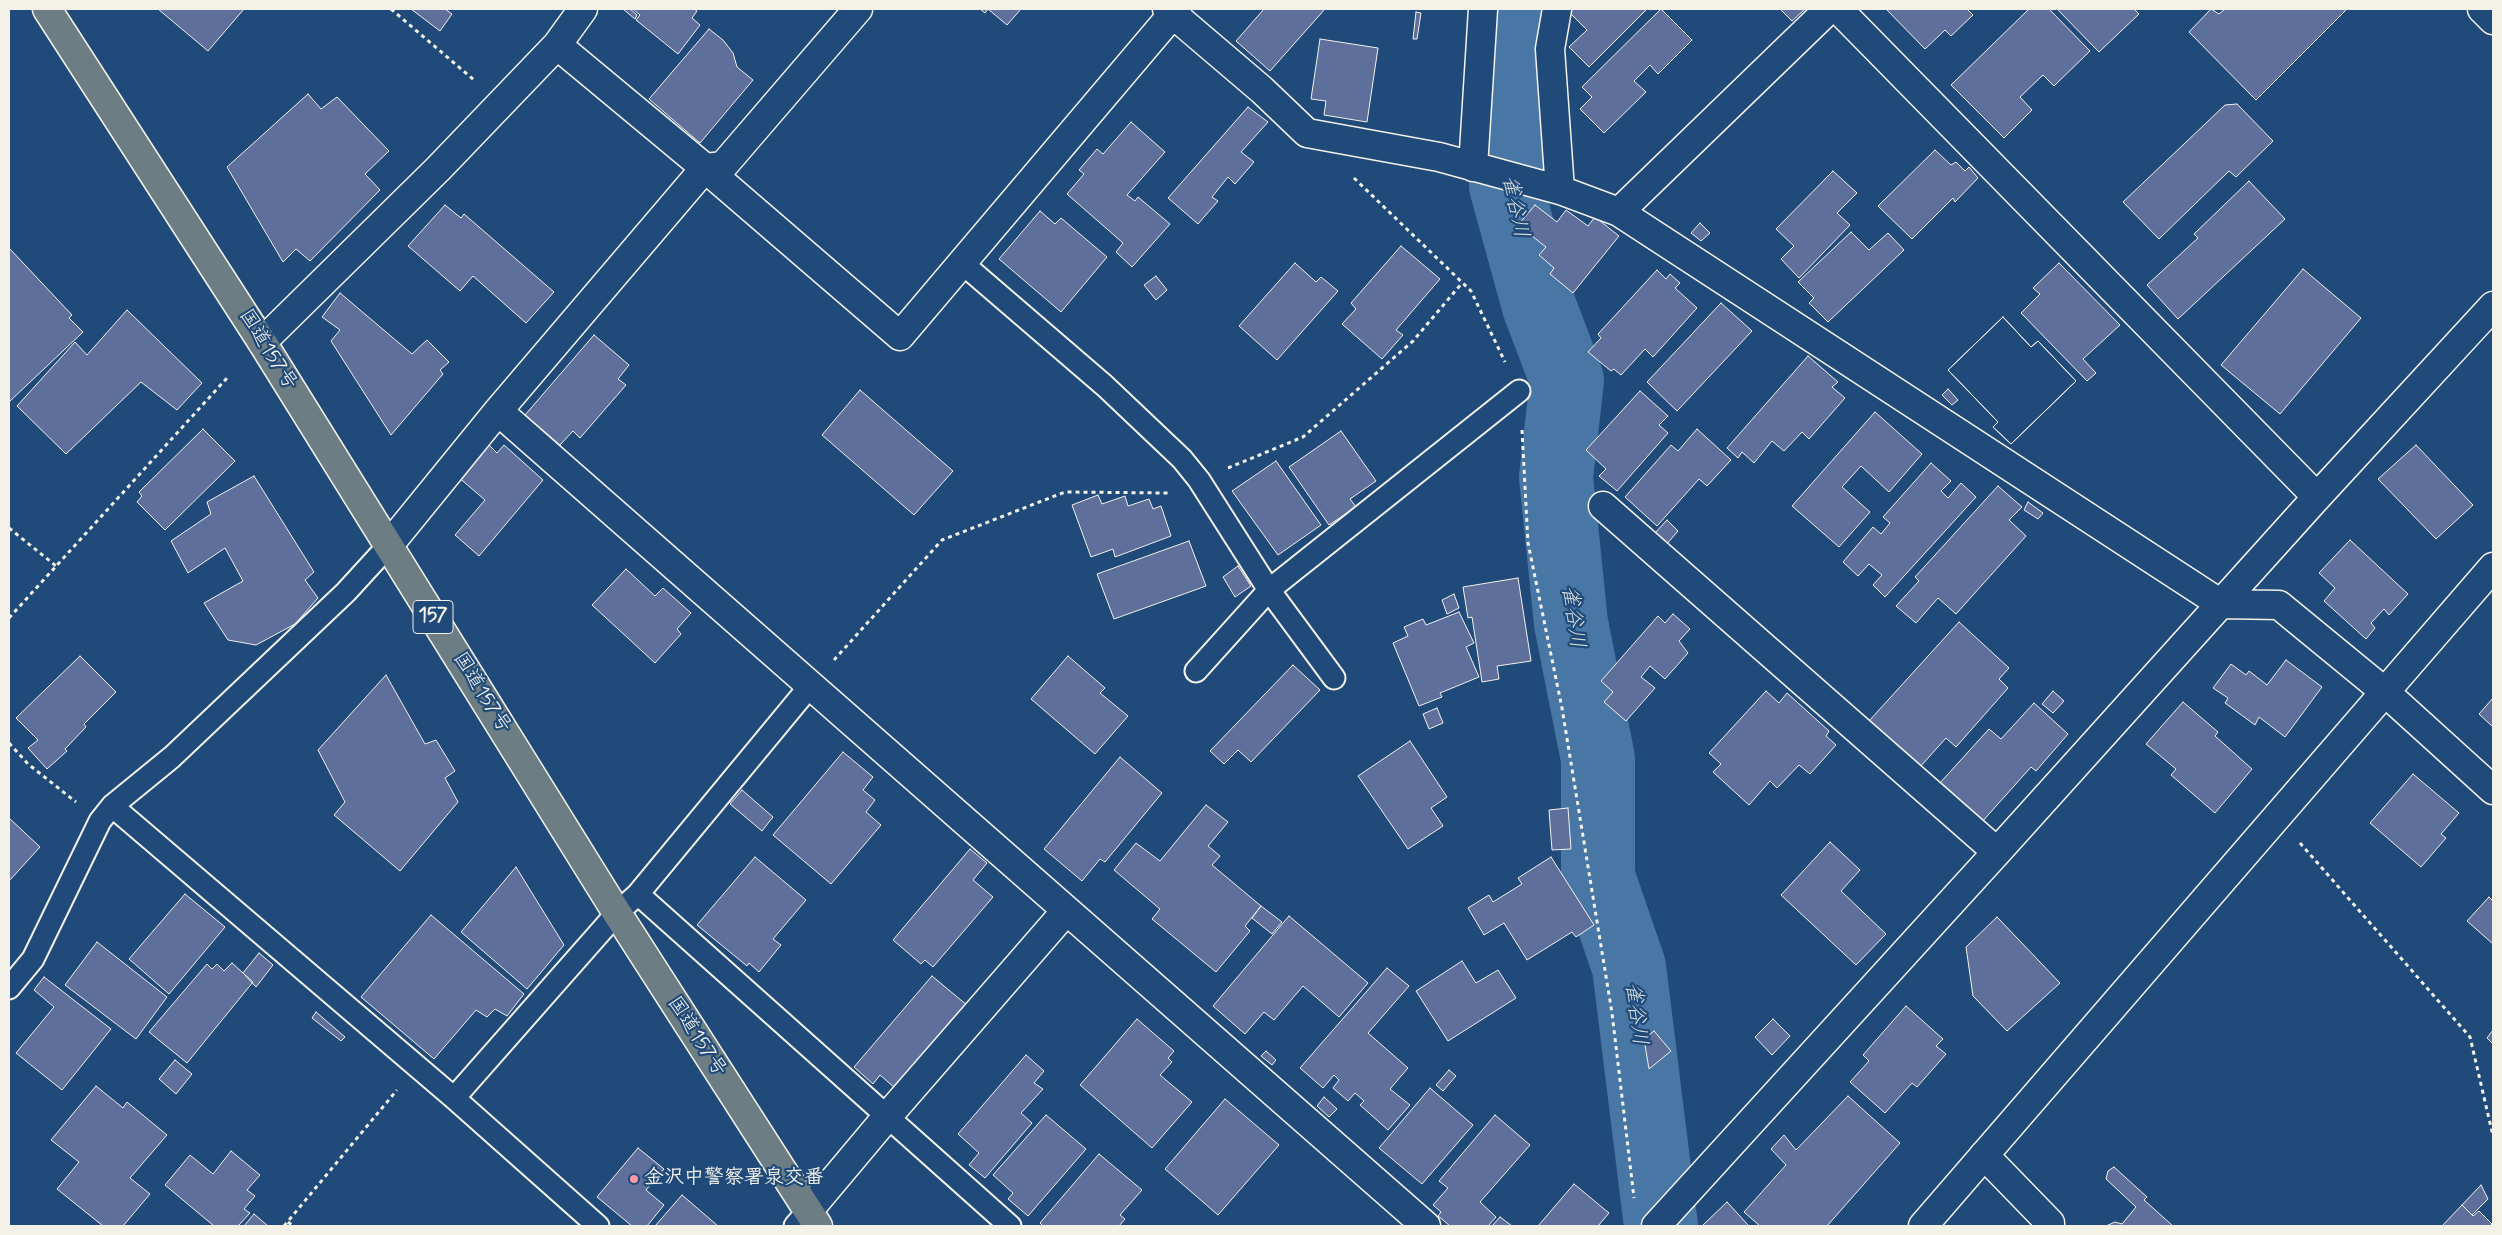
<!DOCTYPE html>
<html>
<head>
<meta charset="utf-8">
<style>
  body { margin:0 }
  #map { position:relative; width:2502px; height:1235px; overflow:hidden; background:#1f4a7a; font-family:Mynerve,sans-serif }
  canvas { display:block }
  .frame { position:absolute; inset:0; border:10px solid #f4f1e8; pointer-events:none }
</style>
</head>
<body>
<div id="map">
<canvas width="2502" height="1235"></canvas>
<div class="frame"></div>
</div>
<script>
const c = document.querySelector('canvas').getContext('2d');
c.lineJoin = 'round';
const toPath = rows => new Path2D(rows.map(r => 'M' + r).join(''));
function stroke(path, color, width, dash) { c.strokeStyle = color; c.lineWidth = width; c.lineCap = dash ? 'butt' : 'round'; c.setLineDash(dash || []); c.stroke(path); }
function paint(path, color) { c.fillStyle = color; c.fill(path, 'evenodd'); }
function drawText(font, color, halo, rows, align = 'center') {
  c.font = font + ' Mynerve,"Klee One",sans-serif'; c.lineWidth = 4.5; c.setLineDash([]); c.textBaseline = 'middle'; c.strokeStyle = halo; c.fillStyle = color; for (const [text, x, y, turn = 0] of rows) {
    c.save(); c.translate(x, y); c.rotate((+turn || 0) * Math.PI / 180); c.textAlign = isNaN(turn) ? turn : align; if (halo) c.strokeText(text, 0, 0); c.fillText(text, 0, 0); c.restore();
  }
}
stroke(toPath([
  [1510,9,1506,186,1539,306,1567,380,1556,477,1571,623,1598,759,1598,877,1629,967,1661,1226]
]), '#4977a5', 74);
const building = toPath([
  [158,9,244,9,208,51,158,9],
  [411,9,445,9,452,14,440,31,411,9],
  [623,9,630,9,637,15,635,19,623,9],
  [633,9,694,9,697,11,692,18,700,25,678,54,636,20,640,15,633,9],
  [980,9,1021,9,1007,25,988,9,985,13,980,9],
  [1264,9,1325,9,1270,71,1236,41,1264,9],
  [1573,9,1647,9,1589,67,1569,47,1587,30,1569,12,1573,9],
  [1661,9,1692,40,1658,74,1650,65,1634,81,1646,92,1604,133,1580,109,1592,97,1582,87,1661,9],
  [1780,9,1805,9,1792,21,1780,9],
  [1886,9,1967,9,1973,15,1951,36,1945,30,1925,49,1886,9],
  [2029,9,2049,9,2090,51,2054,86,2043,75,2020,97,2032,110,2004,138,1951,85,2029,9],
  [2057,9,2134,9,2139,14,2099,52,2057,9],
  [2211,9,2219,14,2225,9,2347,9,2256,100,2189,32,2211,9],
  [1416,12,1421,13,1417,39,1413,39,1416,12],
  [709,29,723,40,733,53,737,67,753,80,700,143,649,99,709,29],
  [1320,39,1378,48,1367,122,1324,115,1326,101,1311,99,1320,39],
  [308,94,321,109,337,97,389,151,365,174,380,190,310,261,296,249,283,262,227,167,308,94],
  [2237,104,2273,141,2236,177,2229,171,2159,239,2123,202,2225,105,2237,104],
  [1248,107,1268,122,1241,152,1254,162,1235,184,1228,177,1212,197,1218,201,1198,224,1168,198,1248,107],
  [1131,122,1165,152,1127,195,1135,201,1138,197,1170,224,1132,267,1116,252,1123,243,1067,194,1084,174,1079,170,1097,149,1103,154,1131,122],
  [1935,150,1951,165,1956,162,1965,171,1969,167,1978,178,1955,202,1953,198,1912,239,1878,206,1935,150],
  [1833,171,1857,193,1837,213,1850,225,1799,278,1781,259,1794,246,1776,229,1833,171],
  [2249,181,2285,219,2178,319,2147,285,2198,238,2194,234,2249,181],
  [445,205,461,218,464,214,554,292,526,323,473,276,460,291,408,246,445,205],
  [1535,205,1557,222,1566,210,1588,226,1595,217,1619,236,1573,293,1550,274,1554,268,1539,255,1546,247,1518,225,1535,205],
  [1040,211,1055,224,1061,218,1107,257,1061,312,999,259,1040,211],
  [1700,223,1710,233,1701,241,1691,233,1700,223],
  [1851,232,1869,250,1888,233,1904,250,1828,322,1809,303,1814,298,1798,282,1851,232],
  [1401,246,1440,279,1396,330,1403,335,1382,359,1342,324,1356,309,1351,303,1401,246],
  [9,248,72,315,69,318,83,332,9,402,9,248],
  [1295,263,1316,282,1321,277,1338,291,1277,360,1239,326,1295,263],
  [2059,263,2120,325,2083,359,2096,373,2087,381,2021,313,2040,294,2033,288,2059,263],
  [2303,269,2361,318,2280,414,2221,365,2303,269],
  [1657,270,1666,279,1670,274,1680,283,1675,288,1697,308,1653,357,1645,349,1621,375,1614,369,1611,371,1588,352,1601,338,1598,334,1657,270],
  [1156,276,1167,290,1156,300,1144,285,1156,276],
  [340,293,412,354,427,340,449,362,440,370,443,374,391,435,331,341,340,330,322,317,340,293],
  [1721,303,1752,331,1677,411,1647,382,1721,303],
  [127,310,202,383,177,410,141,382,66,454,17,406,75,342,87,355,127,310],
  [2003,317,2031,347,2038,341,2076,381,2011,444,1993,427,1998,422,1948,370,2003,317],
  [2003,317,2031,347,2038,341,2076,381,2011,444,1993,427,1998,422,1948,370,2003,317],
  [594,335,629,365,618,379,626,385,580,438,573,431,560,445,525,415,594,335],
  [1808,356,1838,382,1832,387,1845,398,1809,439,1802,432,1784,451,1772,441,1754,463,1742,452,1738,458,1727,448,1808,356],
  [1948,389,1958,400,1952,405,1942,395,1948,389],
  [860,390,953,471,914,515,822,435,860,390],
  [1640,391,1668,416,1659,425,1668,433,1617,491,1599,476,1606,469,1586,450,1640,391],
  [1875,412,1922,454,1889,492,1861,466,1842,487,1870,512,1839,547,1792,506,1875,412],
  [203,429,235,461,165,530,137,502,142,496,139,492,203,429],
  [1697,429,1731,460,1707,486,1699,479,1657,526,1625,497,1671,445,1678,451,1697,429],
  [1341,431,1376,481,1350,499,1356,507,1329,525,1289,467,1341,431],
  [486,442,497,453,504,445,543,480,479,556,455,535,485,500,457,476,486,442],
  [2416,445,2473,505,2436,539,2378,479,2416,445],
  [1276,461,1321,525,1278,555,1232,491,1276,461],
  [1931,463,1951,481,1941,491,1948,498,1961,483,1976,497,1885,597,1873,585,1882,575,1869,564,1858,576,1843,562,1873,527,1881,534,1890,523,1883,517,1931,463],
  [254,476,314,572,305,580,318,598,295,624,256,645,228,640,204,603,243,581,225,548,188,573,171,541,211,514,207,502,254,476],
  [1998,486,2022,507,2009,520,2026,536,1956,614,1938,598,1916,623,1896,606,1919,581,1915,577,1998,486],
  [1098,495,1102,504,1125,496,1128,506,1149,499,1153,509,1161,506,1171,536,1115,557,1113,549,1091,557,1072,505,1098,495],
  [2028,502,2043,513,2038,519,2024,510,2028,502],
  [1667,520,1678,531,1666,545,1654,534,1667,520],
  [2350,540,2408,594,2389,615,2384,609,2371,623,2375,628,2366,639,2324,601,2335,588,2319,573,2350,540],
  [1189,541,1206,586,1114,619,1097,574,1189,541],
  [1238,566,1251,586,1235,597,1223,577,1238,566],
  [626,569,655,596,663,588,691,613,677,629,681,634,655,663,592,605,626,569],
  [1518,578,1531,661,1497,666,1499,679,1482,682,1472,617,1468,618,1463,587,1518,578],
  [1454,594,1459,608,1447,614,1442,600,1454,594],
  [1459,612,1474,643,1466,647,1479,677,1440,693,1442,697,1419,706,1393,643,1408,636,1404,627,1423,619,1426,625,1459,612],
  [1673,614,1690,629,1679,641,1688,653,1665,679,1650,666,1641,677,1655,688,1626,721,1604,702,1613,692,1601,681,1658,616,1665,623,1673,614],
  [1959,622,2009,668,1999,679,2008,688,1956,747,1946,738,1920,767,1869,721,1959,622],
  [80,656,116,692,84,724,86,727,65,749,67,751,47,769,28,748,38,740,16,718,80,656],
  [1068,656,1105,688,1100,693,1128,716,1095,754,1031,699,1068,656],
  [2286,660,2322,687,2285,737,2259,717,2255,725,2225,703,2228,698,2213,688,2231,664,2246,675,2249,671,2267,685,2286,660],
  [1293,665,1320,690,1251,762,1238,750,1224,764,1210,751,1293,665],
  [386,675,425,744,436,740,455,771,445,778,458,802,400,871,334,815,345,802,318,750,386,675],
  [1766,691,1779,703,1787,693,1829,731,1826,736,1836,745,1810,774,1799,765,1777,788,1770,781,1749,805,1713,772,1721,764,1709,753,1766,691],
  [2053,691,2064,701,2053,713,2042,704,2053,691],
  [2493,698,2493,727,2479,714,2493,698],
  [2183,702,2218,732,2215,736,2252,769,2215,813,2171,775,2176,769,2146,744,2183,702],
  [2034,703,2068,734,2036,771,2031,767,1981,823,1939,784,1989,729,2001,739,2034,703],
  [1437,708,1443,723,1429,729,1423,714,1437,708],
  [1410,741,1447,797,1431,808,1443,826,1408,849,1358,776,1410,741],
  [843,752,873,777,863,790,875,800,866,812,881,825,831,884,773,835,843,752],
  [1120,757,1162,793,1105,862,1100,859,1082,881,1044,849,1120,757],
  [2413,774,2459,813,2441,834,2446,838,2421,867,2370,823,2413,774],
  [742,790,773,817,762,831,730,804,742,790],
  [1206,805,1228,822,1208,846,1220,856,1212,865,1261,906,1245,926,1250,931,1216,972,1152,919,1160,909,1114,870,1136,843,1160,861,1206,805],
  [1568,808,1571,849,1552,850,1549,810,1568,808],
  [9,818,40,847,9,881,9,818],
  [1830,842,1860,870,1841,891,1886,934,1856,965,1781,895,1830,842],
  [970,849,987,863,973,880,993,897,933,967,925,960,921,964,893,940,970,849],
  [755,857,806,900,773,939,781,945,759,972,749,963,747,966,697,925,755,857],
  [1551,857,1594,925,1576,937,1572,932,1527,960,1504,923,1484,935,1468,908,1489,895,1493,902,1522,884,1518,878,1551,857],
  [516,867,564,945,527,989,461,932,516,867],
  [185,894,225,927,169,994,129,959,185,894],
  [2489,897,2493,901,2493,944,2467,921,2489,897],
  [1261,906,1282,922,1272,934,1252,918,1261,906],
  [431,915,524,994,507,1016,495,1009,487,1017,476,1010,434,1059,361,997,431,915],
  [1289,916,1368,983,1339,1017,1303,986,1274,1020,1264,1012,1245,1034,1213,1006,1289,916],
  [1997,917,2060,983,2007,1031,1973,996,1966,947,1997,917],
  [97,942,167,997,136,1039,65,985,97,942],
  [259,953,273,965,256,987,243,973,259,953],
  [1462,961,1476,983,1498,970,1516,998,1448,1041,1416,991,1462,961],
  [232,963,253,982,187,1063,149,1032,207,964,212,969,217,964,224,971,232,963],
  [1387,968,1409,986,1368,1033,1408,1068,1390,1089,1410,1105,1388,1130,1360,1105,1364,1101,1355,1093,1348,1101,1333,1088,1339,1080,1334,1075,1323,1088,1300,1068,1387,968],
  [932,976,968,1006,895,1088,880,1075,873,1084,854,1067,932,976],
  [44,977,111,1029,62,1090,16,1053,54,1007,34,990,44,977],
  [1906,1006,1943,1039,1936,1046,1946,1054,1917,1087,1912,1083,1885,1113,1850,1082,1869,1061,1863,1055,1906,1006],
  [316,1012,345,1037,341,1041,312,1018,316,1012],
  [1137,1019,1174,1051,1168,1058,1172,1062,1160,1075,1192,1102,1152,1148,1080,1085,1137,1019],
  [1773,1019,1790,1036,1772,1055,1755,1037,1773,1019],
  [2493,1030,2493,1044,2487,1038,2493,1030],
  [1654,1031,1671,1051,1649,1069,1644,1039,1654,1031],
  [1266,1051,1276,1060,1272,1065,1261,1056,1266,1051],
  [1026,1055,1044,1071,1034,1083,1043,1089,1021,1113,1032,1123,985,1178,969,1165,979,1153,958,1134,1026,1055],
  [175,1060,192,1074,176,1094,159,1079,175,1060],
  [1449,1070,1456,1076,1443,1091,1436,1085,1449,1070],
  [96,1086,123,1108,127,1102,167,1135,130,1178,150,1194,123,1226,103,1226,57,1189,79,1162,51,1140,96,1086],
  [1430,1088,1473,1125,1422,1184,1379,1148,1430,1088],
  [1848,1096,1900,1143,1827,1226,1760,1226,1744,1212,1786,1165,1771,1149,1784,1135,1796,1150,1848,1096],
  [1324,1097,1337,1109,1329,1117,1317,1106,1324,1097],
  [1225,1099,1279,1145,1218,1215,1165,1169,1225,1099],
  [1046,1115,1086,1149,1028,1216,1008,1199,1013,1193,993,1175,1046,1115],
  [1495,1115,1530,1145,1480,1202,1496,1217,1488,1226,1450,1226,1438,1216,1441,1212,1433,1205,1448,1188,1439,1181,1495,1115],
  [638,1148,664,1169,646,1190,664,1205,647,1226,632,1226,597,1197,638,1148],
  [231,1151,260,1175,247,1190,255,1196,244,1209,250,1213,238,1226,214,1226,165,1185,190,1155,213,1174,231,1151],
  [1099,1154,1142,1190,1120,1215,1125,1219,1119,1226,1043,1226,1040,1223,1099,1154],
  [2114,1167,2147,1197,2144,1200,2173,1226,2106,1226,2115,1222,2122,1224,2136,1207,2106,1179,2108,1171,2114,1167],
  [1574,1184,1609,1213,1598,1226,1538,1226,1574,1184],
  [2481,1185,2488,1199,2472,1215,2462,1205,2481,1185],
  [682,1195,718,1226,655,1226,682,1195],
  [1727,1202,1749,1226,1702,1226,1727,1202],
  [2462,1205,2473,1216,2479,1211,2492,1224,2490,1226,2442,1226,2462,1205],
  [254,1214,268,1226,244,1226,254,1214],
  [1500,1217,1512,1226,1492,1226,1500,1217]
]);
paint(building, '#5f6f9c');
stroke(building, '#f4f1e8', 1);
const lane = toPath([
  [962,263,1105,386,1182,459,1199,480,1269,590,1334,678],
  [1196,671,1269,590,1519,391],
  [112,806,454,1098,598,1226],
  [638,894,1010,1226],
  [9,988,33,959,100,821,112,806,172,757,346,592,389,545],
  [454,1098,617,913,638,894,810,686],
  [795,1226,808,1211]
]);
const street = toPath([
  [1167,9,1262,90,1307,133,1439,157,1560,190,1619,212,2221,604,2279,605,2385,692,2493,790],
  [1557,9,1550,49,1560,190],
  [1838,9,2317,497],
  [2482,9,2493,20],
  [557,45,705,168,900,336,1177,9],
  [1473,167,1483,9],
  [1619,212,1829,9],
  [262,342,438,169,557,45,583,9],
  [498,411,1426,1226],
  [1603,506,1997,852],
  [389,545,498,411,705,168,723,166,858,9],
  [1984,1155,2050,1223,2050,1226],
  [808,1211,886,1118,1066,911],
  [1656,1226,1997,852,2317,497,2493,306]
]);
const secondary = toPath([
  [1923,1226,2493,567]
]);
const highway = toPath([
  [47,9,262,342,617,913,818,1226]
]);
stroke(lane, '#f4f1e8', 25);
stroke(street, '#f4f1e8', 31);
stroke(secondary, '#f4f1e8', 31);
stroke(highway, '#f4f1e8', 31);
stroke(toPath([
  [391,9,474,80],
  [1354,178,1471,291,1505,362],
  [1522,430,1528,543,1562,708,1612,1013,1634,1198],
  [1228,468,1303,437,1413,341,1462,283],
  [9,528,56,566],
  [9,618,227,378],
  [834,660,942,540,1065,492,1168,493],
  [9,743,28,764,76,802],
  [2300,843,2470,1037,2493,1136],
  [288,1222,293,1226],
  [284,1226,397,1090]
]), '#f4f1e8', 3, [4, 4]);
stroke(lane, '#1f4a7a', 21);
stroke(street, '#1f4a7a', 28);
stroke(secondary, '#1f4a7a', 28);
stroke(highway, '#6c7e84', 28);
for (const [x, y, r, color] of [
  [634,1179,5,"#ff9aa2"]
]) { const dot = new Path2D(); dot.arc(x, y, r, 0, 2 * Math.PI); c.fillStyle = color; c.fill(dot); stroke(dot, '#1f4a7a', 2); }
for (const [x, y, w] of [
  [433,617,40]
]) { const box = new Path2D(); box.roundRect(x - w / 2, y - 16.5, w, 33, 4); c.fillStyle = '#1f4a7a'; c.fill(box); stroke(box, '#f4f1e8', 1); }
drawText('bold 19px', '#f4f1e8', null, [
  ["157",433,617]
]);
drawText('20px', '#f4f1e8', '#1f4a7a', [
  ["国道157号",267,350,58],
  ["国道157号",481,693,58],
  ["国道157号",696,1037,57]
]);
drawText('bold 20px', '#f4f1e8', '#1f4a7a', [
  ["金沢中警察署泉交番",644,1179]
], 'left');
drawText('italic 21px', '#dadfde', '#1f4a7a', [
  ["雀谷川",1514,207,78],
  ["雀谷川",1572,617,82],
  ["雀谷川",1635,1014,83]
]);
</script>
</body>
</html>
